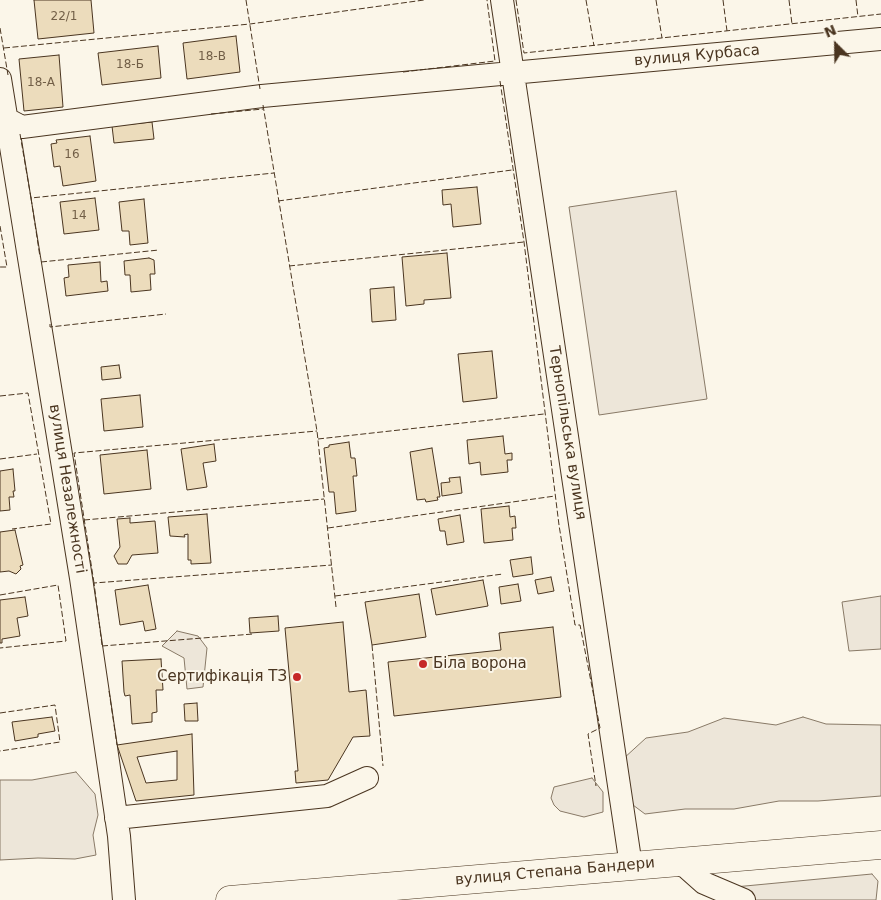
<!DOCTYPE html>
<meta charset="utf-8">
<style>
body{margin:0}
#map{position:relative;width:881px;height:900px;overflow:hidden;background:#fbf6e9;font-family:"DejaVu Sans",sans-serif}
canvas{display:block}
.north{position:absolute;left:811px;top:20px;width:50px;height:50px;-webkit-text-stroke:4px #fbf6e9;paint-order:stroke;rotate:337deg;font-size:14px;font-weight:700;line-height:20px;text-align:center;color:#4a3520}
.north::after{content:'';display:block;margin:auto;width:18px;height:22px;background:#4a3520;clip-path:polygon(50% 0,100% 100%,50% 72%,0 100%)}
</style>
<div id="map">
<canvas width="881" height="900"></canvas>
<div class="north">N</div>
</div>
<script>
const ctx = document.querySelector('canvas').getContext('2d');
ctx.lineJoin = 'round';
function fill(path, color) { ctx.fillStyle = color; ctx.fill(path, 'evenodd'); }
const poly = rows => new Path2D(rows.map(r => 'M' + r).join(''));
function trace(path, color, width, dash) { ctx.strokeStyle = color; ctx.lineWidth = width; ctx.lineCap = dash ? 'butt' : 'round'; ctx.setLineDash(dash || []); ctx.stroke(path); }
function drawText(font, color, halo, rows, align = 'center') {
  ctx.font = font + ' "DejaVu Sans",sans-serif'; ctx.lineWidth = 4; ctx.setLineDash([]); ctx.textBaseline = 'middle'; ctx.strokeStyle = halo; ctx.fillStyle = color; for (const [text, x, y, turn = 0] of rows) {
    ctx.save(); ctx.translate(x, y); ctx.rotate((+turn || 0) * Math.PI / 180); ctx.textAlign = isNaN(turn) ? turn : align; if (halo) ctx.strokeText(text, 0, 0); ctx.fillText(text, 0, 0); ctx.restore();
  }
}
const green = poly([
 [676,191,707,399,599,415,569,207,676,191],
 [881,596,881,649,849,651,842,602,881,596],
 [177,631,198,636,207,648,203,687,187,689,184,658,162,646,177,631],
 [803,717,826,724,881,725,881,796,818,801,779,801,734,809,685,809,645,814,633,805,623,759,646,738,688,732,724,718,776,725,803,717],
 [76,772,95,794,98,815,93,835,96,855,75,859,38,858,0,860,0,780,32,780,76,772],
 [592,778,603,792,603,812,584,817,560,811,554,805,551,798,554,787,592,778],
 [872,874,878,881,876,900,748,900,724,888,872,874]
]);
const building = poly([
 [34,0,91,0,94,33,38,39,34,0],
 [236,36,240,72,187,79,183,43,236,36],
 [158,46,161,78,102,85,98,53,158,46],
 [59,55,63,107,24,111,19,59,59,55],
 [152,122,154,139,114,143,112,126,152,122],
 [90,136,96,181,63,186,60,166,54,167,51,144,57,143,56,140,90,136],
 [477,187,481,224,453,227,451,204,443,205,442,190,477,187],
 [95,198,99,230,64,234,60,202,95,198],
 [144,199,148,243,130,245,129,231,122,231,119,202,144,199],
 [447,253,451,298,424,300,424,304,406,306,402,257,447,253],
 [149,258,154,260,155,274,150,274,151,290,131,292,130,275,125,275,124,261,149,258],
 [100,262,101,282,107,281,108,291,66,296,64,278,69,277,68,265,100,262],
 [394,287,396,320,372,322,370,289,394,287],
 [492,351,497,398,463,402,458,354,492,351],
 [119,365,121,378,102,380,101,367,119,365],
 [140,395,143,427,104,431,101,399,140,395],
 [503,436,505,454,512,453,512,460,507,460,508,472,481,475,480,462,469,464,467,440,503,436],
 [349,442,351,458,355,458,357,476,353,476,356,511,336,514,334,492,329,492,324,448,329,447,329,445,349,442],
 [214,444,216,461,203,463,207,487,187,490,181,449,214,444],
 [432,448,440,497,437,497,438,500,426,502,425,499,417,500,410,452,432,448],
 [147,450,151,489,104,494,100,455,147,450],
 [13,469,15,491,13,491,14,497,9,497,10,510,0,511,0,471,13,469],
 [460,477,462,493,442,496,441,483,450,482,449,478,460,477],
 [509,506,510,517,515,516,516,528,512,528,513,540,484,543,481,509,509,506],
 [207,514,211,563,191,564,191,560,188,560,188,534,184,535,185,537,170,536,168,517,207,514],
 [460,515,464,542,447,545,445,531,440,531,438,519,460,515],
 [130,518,130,523,155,521,158,553,132,555,127,564,118,564,114,556,120,547,117,519,130,518],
 [15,530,23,565,20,566,21,569,16,574,9,571,0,572,0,532,15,530],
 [531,557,533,574,513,577,510,560,531,557],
 [551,577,554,591,538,594,535,580,551,577],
 [483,580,488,606,436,615,431,589,483,580],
 [518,584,521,601,501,604,499,587,518,584],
 [148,585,156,629,145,631,143,621,120,625,115,590,148,585],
 [419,594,426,637,372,645,365,602,419,594],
 [25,597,28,616,17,618,20,636,2,639,2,643,0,643,0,600,25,597],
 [278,616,279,631,250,633,249,618,278,616],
 [343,622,349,692,366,690,370,736,353,737,328,780,296,783,295,771,298,771,285,628,343,622],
 [553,627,561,697,394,716,388,662,501,650,499,633,553,627],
 [161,659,163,690,156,690,157,712,152,713,152,722,132,724,130,695,125,696,124,692,122,661,161,659],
 [197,703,198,721,185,721,184,704,197,703],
 [52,717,55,731,38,734,38,737,15,741,12,722,52,717],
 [192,734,194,795,136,801,117,745,192,734],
 [177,751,177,780,146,783,137,757,177,751]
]);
const minor = poly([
 [502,0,631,866],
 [0,79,81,578,119,836,124,900],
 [0,119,5,118,22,127,262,96,881,39],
 [116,818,327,796,367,778],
 [674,862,686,867,704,883,744,900]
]);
const highway = poly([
 [230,900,881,845]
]);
const fence = poly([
 [246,0,260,89],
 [516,0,524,53,881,14],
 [586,0,594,46],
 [656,0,662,38],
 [723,0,727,31],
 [789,0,792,24],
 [856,0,858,17],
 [0,28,8,75],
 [4,48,250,24,424,0],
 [403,72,495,61,487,0],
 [500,81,524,242,559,525,575,625,580,625,600,728,588,734,596,786],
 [263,105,317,431,336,607],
 [211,114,263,109],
 [20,134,31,198,274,173],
 [31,198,40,257],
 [278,201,512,170],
 [0,226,7,267,0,267],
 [41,262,159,250],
 [289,266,524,242],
 [50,324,50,327,166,314],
 [0,396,28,393,51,524,12,529],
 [318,439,544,414],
 [0,459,37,454],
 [84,520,324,499],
 [328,528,555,496],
 [94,583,74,453,317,431],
 [0,595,58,585,66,641,0,648],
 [335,596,503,574],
 [102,645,94,583,332,565],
 [372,645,383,766],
 [102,646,253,634],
 [109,691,117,745],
 [0,713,55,705,60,742,0,751]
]);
const markers = [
 [423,664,5,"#c62828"],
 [297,677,5,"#c62828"]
];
const numberNames = [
 ["22/1",64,17],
 ["18-В",212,57],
 ["18-Б",130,65],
 ["18-А",41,83],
 ["16",72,155],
 ["14",79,216]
];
const streetNames = [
 ["вулиця Курбаса",697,56,-5],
 ["Тернопільська вулиця",567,433,81],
 ["вулиця Незалежності",67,489,81],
 ["вулиця Степана Бандери",555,872,-5]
];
const poiNames = [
 ["Біла ворона",433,664],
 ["Сертифікація ТЗ",287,677,"right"]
];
fill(green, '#ede6d9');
trace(green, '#887966', 1);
fill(building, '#ecdcbc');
trace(building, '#4a3520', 1);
trace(minor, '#4a3520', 24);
trace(highway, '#4a3520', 29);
trace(minor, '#fbf6e9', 22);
trace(highway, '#fbf6e9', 28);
trace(fence, '#4a3520', 1, [6, 2.5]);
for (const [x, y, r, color] of markers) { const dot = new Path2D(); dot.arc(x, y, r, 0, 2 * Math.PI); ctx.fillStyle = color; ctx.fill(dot); trace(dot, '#fbf6e9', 2); }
drawText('12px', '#725f47', null, numberNames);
drawText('15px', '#4a3520', '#fbf6e9', streetNames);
drawText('15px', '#4a3520', '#fbf6e9', poiNames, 'left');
</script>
